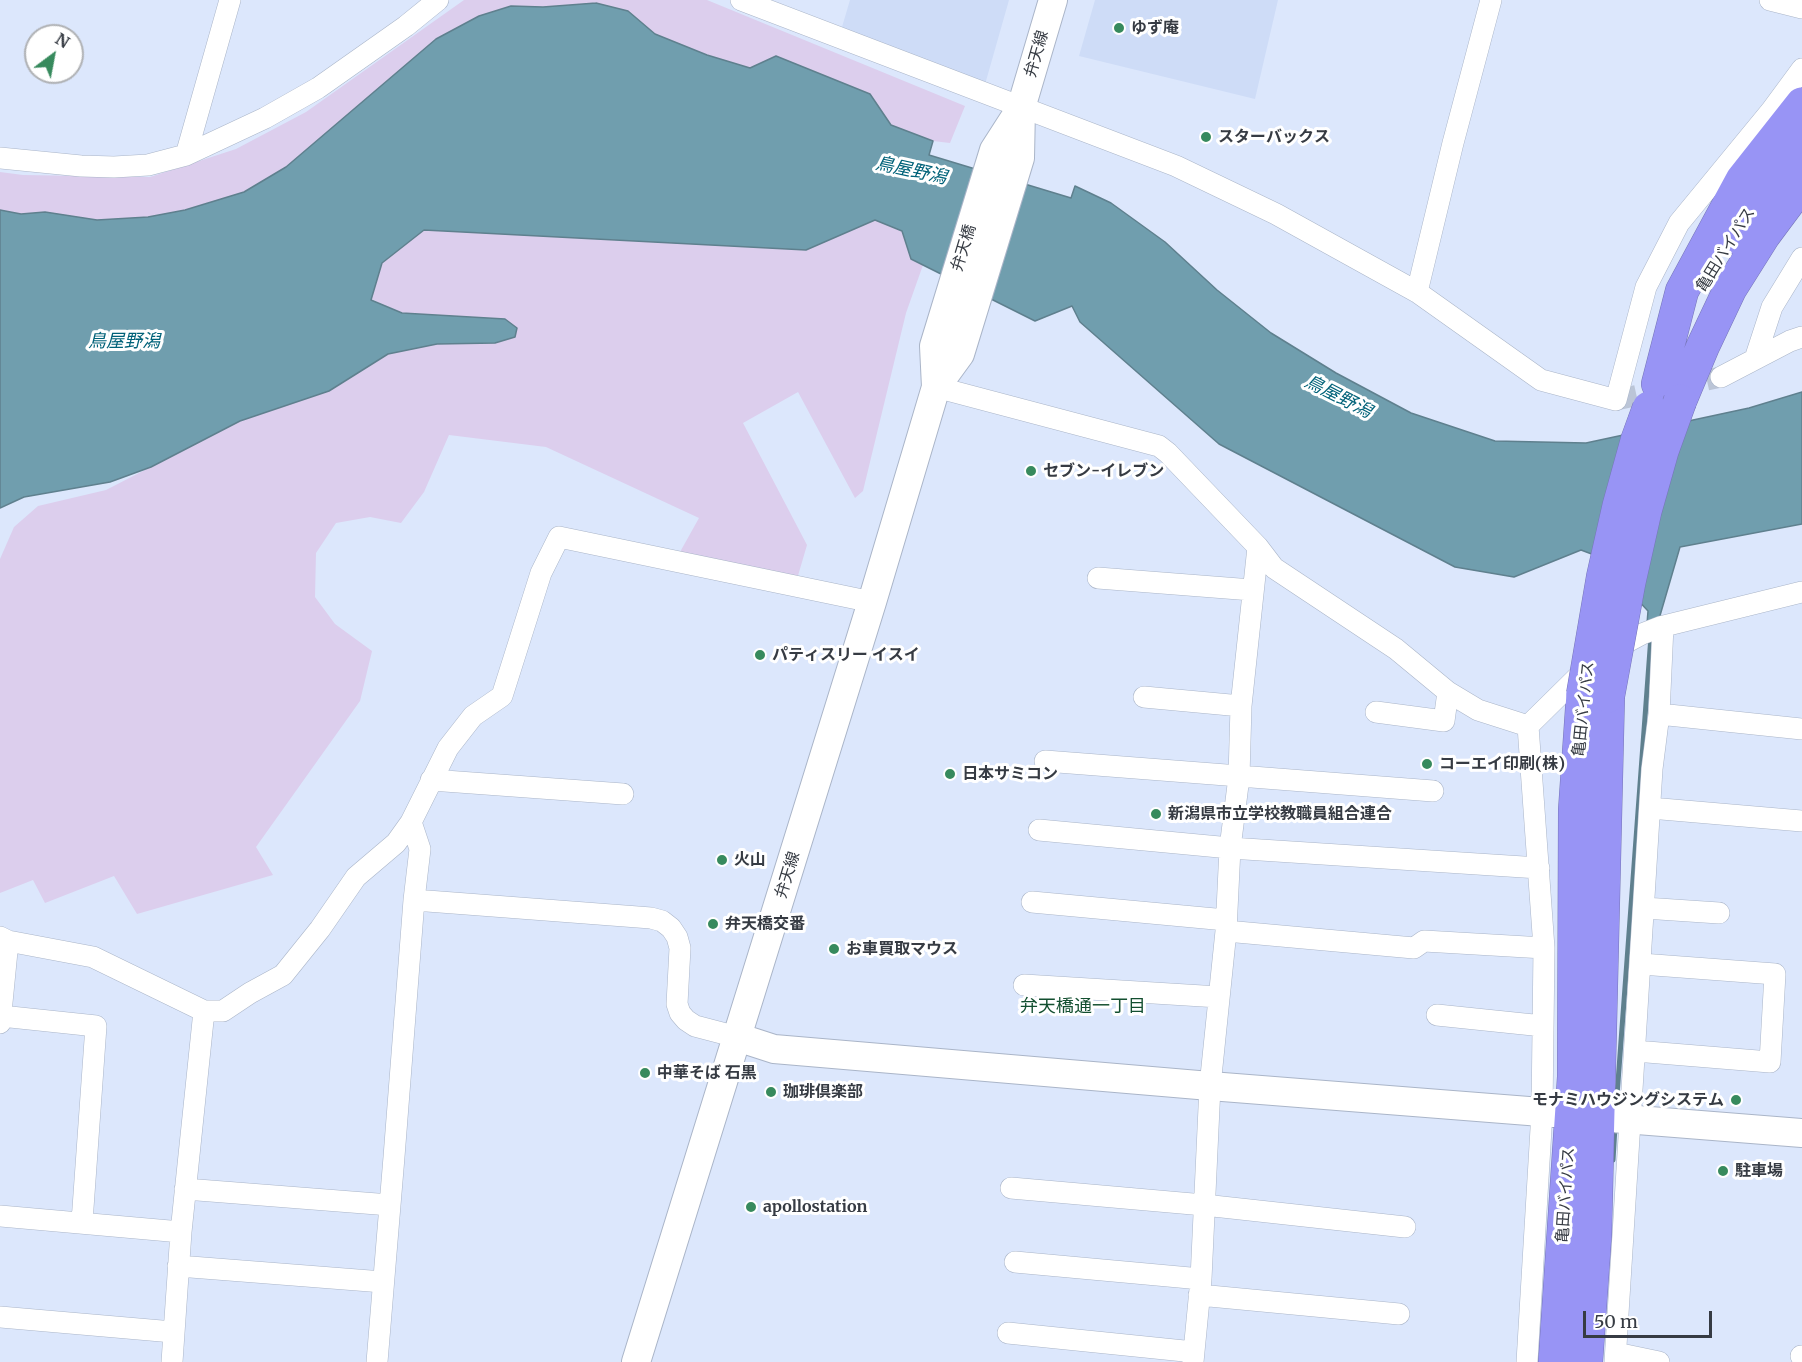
<!DOCTYPE html>
<meta charset="utf-8">
<style>
body{margin:0}
#map{position:relative;width:1802px;height:1362px;overflow:hidden;background:#dce7fc;font-family:Merriweather,serif}
canvas{display:block}
.north{position:absolute;left:24px;top:24px;width:60px;height:60px;box-sizing:border-box;background:#fff;border:2px solid #afb1b4;border-radius:50%;rotate:32deg;font-size:16px;font-weight:700;line-height:24px;text-align:center;color:#363b43}
.north::after{content:'';display:block;margin:auto;width:21px;height:27px;background:#378a5d;clip-path:polygon(50% 0,100% 100%,50% 72%,0 100%)}
.scale{position:absolute;left:1583px;top:1311px;width:129px;height:27px;box-sizing:border-box;border:3px solid #363b43;border-top:0;padding-left:8px;font-size:18px;line-height:21px;white-space:nowrap;color:#363b43;-webkit-text-stroke:4px #fff;paint-order:stroke}
</style>
<div id="map">
<canvas width="1802" height="1362"></canvas>
<div class="north">N</div>
<div class="scale">50 m</div>
</div>
<script>
const ctx = document.querySelector('canvas').getContext('2d');
ctx.lineJoin = 'round';
function fill(path, color) { ctx.fillStyle = color; ctx.fill(path, 'evenodd'); }
const poly = rows => new Path2D(rows.map(r => 'M' + r).join(''));
function trace(path, color, width, dash) { ctx.strokeStyle = color; ctx.lineWidth = width; ctx.lineCap = dash ? 'butt' : 'round'; ctx.setLineDash(dash || []); ctx.stroke(path); }
function drawText(font, color, halo, rows, align = 'center') {
  ctx.font = font + ' Merriweather,"Noto Sans JP",serif'; ctx.lineWidth = 6; ctx.setLineDash([]); ctx.textBaseline = 'middle'; ctx.strokeStyle = halo; ctx.fillStyle = color; for (const [text, x, y, turn = 0] of rows) {
    ctx.save(); ctx.translate(x, y); ctx.rotate((+turn || 0) * Math.PI / 180); ctx.textAlign = isNaN(turn) ? turn : align; if (halo) ctx.strokeText(text, 0, 0); ctx.fillText(text, 0, 0); ctx.restore();
  }
}
const built = poly([
 [850,0,1009,0,984,88,842,27],
 [1095,0,1278,0,1255,99,1079,56]
]);
const green = poly([
 [464,0,707,0,965,106,950,143,933,141,891,125,869,94,776,56,750,68,706,55,655,34,628,11,511,6,286,167,244,192,185,210,148,217,97,220,45,212,21,214,0,210,0,172,23,175,150,177,236,149,306,112],
 [875,220,902,230,911,259,923,265,906,313,863,491,855,498,798,392,743,423,807,545,797,579,680,552,699,518,546,447,449,435,424,492,401,523,370,517,336,523,316,553,315,597,335,624,372,651,360,701,256,847,273,875,137,914,114,876,45,903,33,880,0,893,0,559,14,527,38,506,106,490,240,421,329,391,388,354,437,344,495,343,505,319,402,313,371,299,382,263,424,230,806,250]
]);
const water = poly([
 [596,3,628,11,655,34,707,55,750,68,776,56,870,94,891,125,933,141,929,155,1071,198,1075,186,1111,203,1165,242,1217,290,1271,333,1336,373,1411,413,1495,441,1586,443,1749,408,1802,392,1802,524,1680,547,1659,619,1647,624,1648,611,1597,556,1581,550,1514,577,1455,567,1219,444,1080,322,1072,306,1035,321,911,259,902,231,875,220,806,250,424,230,382,263,371,300,402,313,505,319,517,328,515,337,495,343,437,344,388,354,329,391,240,421,151,467,110,482,24,497,0,508,0,210,21,214,45,212,97,220,148,217,185,210,244,192,286,167,436,39,479,16,511,6,543,7,596,3]
]);
const stream = poly([
 [1616,1109,1651,636],
 [1613,1160,1615,1127]
]);
const streetTunnel = poly([
 [1616,400,1721,377]
]);
const street = poly([
 [741,0,1176,166,1276,214,1417,292,1541,380,1616,400,1646,287,1679,223,1771,111,1802,69],
 [1770,0,1802,8],
 [186,155,230,0],
 [0,158,81,166,114,167,148,165,186,155,265,118,318,88,406,26,438,0],
 [1417,292,1453,143,1491,0],
 [1755,359,1772,307,1802,258],
 [1721,377,1790,341,1802,337],
 [936,387,1159,446,1168,453,1258,547,1274,568,1396,649,1448,692,1478,710,1528,726],
 [1098,578,1252,590],
 [1144,697,1241,706],
 [1376,712,1444,721,1448,692],
 [1659,714,1802,729],
 [1528,726,1597,658,1642,634,1660,627,1802,592],
 [1045,761,1433,791],
 [431,780,623,794],
 [1650,808,1802,821],
 [1039,830,1230,848,1539,868],
 [414,900,651,918,662,921,671,928,677,937,680,948,677,1004,680,1013,686,1020,695,1026,737,1037],
 [1032,902,1226,920],
 [1644,908,1719,913],
 [1226,931,1414,948,1424,941,1544,948],
 [0,937,8,941,93,957,204,1011,223,1011,250,993,283,975,320,929,356,877,396,843,411,822,448,748,473,716,502,696,541,573,559,537,872,602],
 [1024,985,1219,997],
 [1437,1015,1543,1026],
 [1,1016,96,1026,82,1222],
 [0,1023,8,941],
 [1635,1051,1770,1062,1775,974,1641,964],
 [1011,1188,1204,1205,1405,1227],
 [185,1189,390,1205],
 [0,1216,181,1232],
 [1015,1262,1201,1279],
 [178,1266,383,1282],
 [1199,1295,1399,1314],
 [0,1317,173,1332],
 [1008,1333,1194,1352],
 [1616,1353,1659,1362],
 [1801,1356,1802,1356],
 [172,1362,181,1232,204,1011],
 [377,1362,394,1157,414,900,420,849,411,822],
 [1193,1362,1201,1279,1210,1086,1226,931,1230,848,1239,777,1241,706,1258,547],
 [1527,1362,1542,1112,1544,948,1528,726],
 [1615,1362,1652,769,1659,714,1663,626]
]);
const secondary = poly([
 [936,387,960,354,1020,158,1021,108,1053,0],
 [737,1037,774,1049,1210,1086,1554,1113],
 [1612,1118,1802,1133],
 [636,1362,872,602,936,387,934,346,994,150,1021,108]
]);
const highway = poly([
 [1732,237,1774,177,1802,143],
 [1658,384,1682,291,1742,180,1802,104],
 [1680,401,1703,346,1730,289,1764,235,1802,184],
 [1555,1362,1574,1077,1575,810,1583,694],
 [1586,1362,1595,1234,1608,696]
]);
const highwayBridge = poly([
 [1583,694,1603,577,1619,506,1637,441,1649,408],
 [1608,696,1629,582,1645,511,1662,451,1680,401]
]);
const markers = [
 [1119,28,6,"#378a5d"],
 [1206,137,6,"#378a5d"],
 [1031,471,6,"#378a5d"],
 [760,655,6,"#378a5d"],
 [1427,764,6,"#378a5d"],
 [950,774,6,"#378a5d"],
 [1156,814,6,"#378a5d"],
 [722,860,6,"#378a5d"],
 [713,924,6,"#378a5d"],
 [834,949,6,"#378a5d"],
 [645,1073,6,"#378a5d"],
 [771,1092,6,"#378a5d"],
 [1736,1100,6,"#378a5d"],
 [1723,1171,6,"#378a5d"],
 [751,1207,6,"#378a5d"]
];
const poiNames = [
 ["ゆず庵",1131,28],
 ["スターバックス",1218,137],
 ["セブン-イレブン",1043,471],
 ["パティスリー イスイ",772,655],
 ["コーエイ印刷(株)",1439,764],
 ["日本サミコン",962,774],
 ["新潟県市立学校教職員組合連合",1168,814],
 ["火山",734,860],
 ["弁天橋交番",725,924],
 ["お車買取マウス",846,949],
 ["中華そば 石黒",657,1073],
 ["珈琲倶楽部",783,1092],
 ["モナミハウジングシステム",1724,1100,"right"],
 ["駐車場",1735,1171],
 ["apollostation",763,1207]
];
const streetNames = [
 ["弁天線",1037,54,-74],
 ["弁天橋",964,248,-73],
 ["亀田バイパス",1726,250,-58],
 ["亀田バイパス",1584,709,-84],
 ["弁天線",788,875,-73],
 ["亀田バイパス",1566,1195,-86]
];
const waterNames = [
 ["鳥屋野潟",911,171,12],
 ["鳥屋野潟",124,342],
 ["鳥屋野潟",1338,397,27]
];
const neighbourhoodNames = [
 ["弁天橋通一丁目",1083,1007]
];
fill(built, '#cedcf7');
fill(green, '#dcceed');
fill(water, '#709eae');
trace(water, '#5f808e', 1.5);
trace(stream, '#5f808e', 5);
trace(streetTunnel, '#bbc5d7', 21, [21, 10]);
trace(street, '#aab5c8', 22);
trace(secondary, '#aab5c8', 30);
trace(highway, '#7675b7', 34);
trace(street, '#fff', 21);
trace(secondary, '#fff', 28);
trace(highway, '#9894f5', 33);
trace(highwayBridge, '#7675b7', 34, []);
trace(highwayBridge, '#9894f5', 33);
for (const [x, y, r, color] of markers) { const dot = new Path2D(); dot.arc(x, y, r, 0, 2 * Math.PI); ctx.fillStyle = color; ctx.fill(dot); trace(dot, '#fff', 2); }
drawText('bold 16px', '#363b43', '#fff', poiNames, 'left');
drawText('16px', '#363b43', '#fff', streetNames);
drawText('italic 18px', '#006279', '#fff', waterNames);
drawText('18px', '#134f30', '#fff', neighbourhoodNames);
</script>
